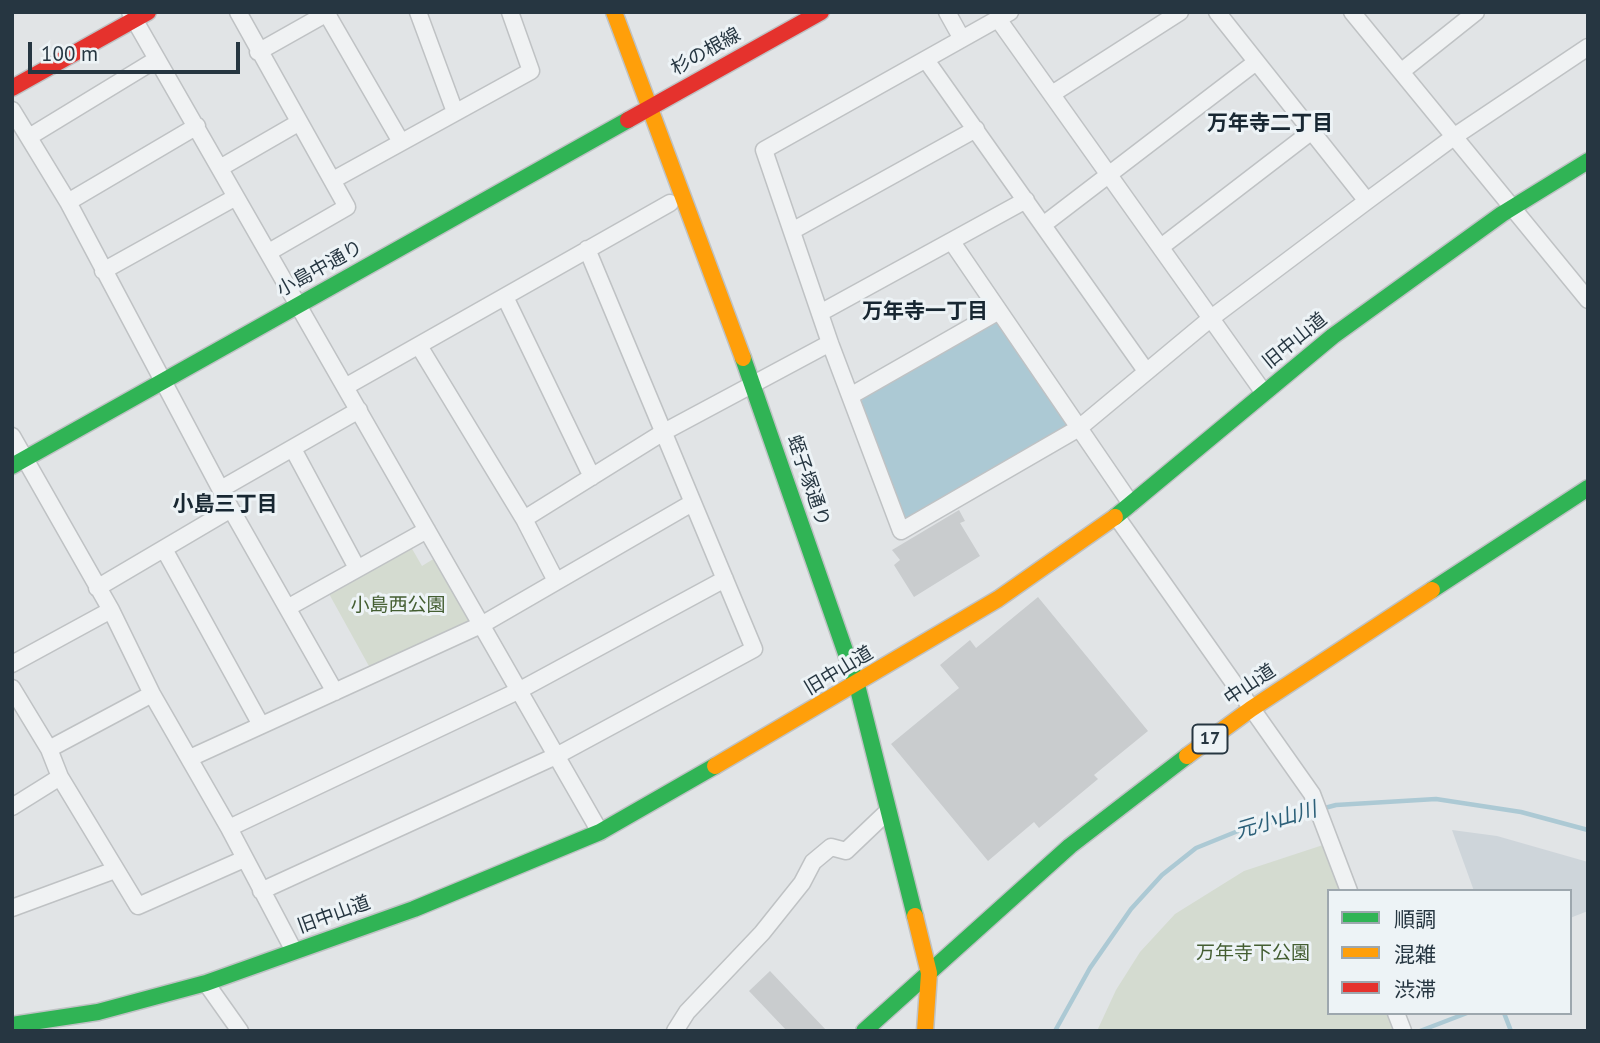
<!DOCTYPE html>
<meta charset="utf-8">
<style>
body{margin:0}
#map{position:relative;width:1600px;height:1043px;overflow:hidden;background:#e1e4e6;font-family:"PT Sans","Noto Sans JP",sans-serif}
canvas{display:block}
.frame{position:absolute;inset:0;border:14px solid #263641;pointer-events:none}
.legend{position:absolute;left:1327px;top:889px;width:245px;height:126px;box-sizing:border-box;background:#edf3f6;border:2px solid #9da7ae;margin:0;padding:9px 12px;list-style:none;font-size:21px;color:#263641}
.legend li{display:flex;align-items:center;gap:14px;height:35px}
.legend b{width:35px;border:2px solid #9da7ae}
.scale{position:absolute;left:28px;top:42px;width:212px;height:32px;box-sizing:border-box;border:4px solid #263641;border-top:0;padding-left:9px;font-size:21px;line-height:24px;white-space:nowrap;color:#263641;-webkit-text-stroke:5px #edf3f6;paint-order:stroke}
</style>
<div id="map">
<canvas width="1600" height="1043"></canvas>
<div class="frame"></div>
<ul class="legend">
<li><b style="height:9px;background:#30b455"></b>順調</li>
<li><b style="height:9px;background:#ff9f0a"></b>混雑</li>
<li><b style="height:9px;background:#e5322d"></b>渋滞</li>
</ul>
<div class="scale">100 m</div>
</div>
<script>
const ctx = document.querySelector('canvas').getContext('2d');
ctx.lineJoin = 'round';
function fill(path, color) { ctx.fillStyle = color; ctx.fill(path, 'evenodd'); }
const poly = rows => new Path2D(rows.map(r => 'M' + r).join(''));
function trace(path, color, width, dash) { ctx.strokeStyle = color; ctx.lineWidth = width; ctx.lineCap = dash ? 'butt' : 'round'; ctx.setLineDash(dash || []); ctx.stroke(path); }
function drawText(font, color, halo, rows, align = 'center') {
  ctx.font = font + ' "PT Sans","Noto Sans JP",sans-serif'; ctx.lineWidth = 6; ctx.setLineDash([]); ctx.textBaseline = 'middle'; ctx.strokeStyle = halo; ctx.fillStyle = color; for (const [text, x, y, turn = 0] of rows) {
    ctx.save(); ctx.translate(x, y); ctx.rotate((+turn || 0) * Math.PI / 180); ctx.textAlign = isNaN(turn) ? turn : align; if (halo) ctx.strokeText(text, 0, 0); ctx.fillText(text, 0, 0); ctx.restore();
  }
}
const built = poly([
 [1452,830,1497,836,1588,862,1588,911,1570,918,1570,891,1474,891]
]);
const green = poly([
 [411,547,422,566,435,558,471,617,467,626,370,668,328,592],
 [1323,845,1341,891,1329,891,1329,1013,1388,1013,1395,1031,1097,1031,1116,990,1140,952,1175,914,1244,871]
]);
const water = poly([
 [994,320,1001,324,1068,421,1066,427,910,520,902,518,861,403,866,391]
]);
const stream = poly([
 [1504,1013,1511,1031],
 [1055,1031,1090,968,1131,909,1162,875,1196,848,1238,831,1336,805,1436,799,1521,812,1588,830],
 [1420,1031,1467,1013]
]);
const building = poly([
 [959,510,965,521,960,523,980,556,914,597,894,565,900,560,892,550],
 [1038,597,1148,731,1094,775,1098,779,1039,828,1034,822,988,861,891,744,959,688,940,665,970,640,976,648],
 [770,971,827,1031,787,1031,749,991]
]);
const street = poly([
 [130,12,600,832],
 [238,12,347,207,269,252],
 [418,12,455,112],
 [947,12,962,39],
 [1010,12,764,150,830,343,901,531,1079,428,1210,319,1367,201,1455,136,1588,47],
 [1217,12,1367,201],
 [1352,12,1588,300],
 [327,14,401,142],
 [998,19,1264,393],
 [258,52,329,12],
 [926,60,1146,371],
 [1402,71,1476,12],
 [1052,94,1180,12],
 [12,110,68,202,231,509,335,692],
 [29,137,157,59],
 [220,168,298,123],
 [333,180,531,71,510,12],
 [68,202,197,126],
 [1043,225,1256,62],
 [792,231,976,129],
 [952,242,1131,504],
 [1161,247,1312,131],
 [103,271,236,197],
 [505,297,592,477],
 [820,313,1026,200],
 [419,346,524,519,556,581],
 [345,387,670,203],
 [852,395,999,311],
 [12,436,111,610,152,694,229,828,294,951],
 [293,449,357,568],
 [221,489,359,410],
 [1116,516,1312,794,1349,891],
 [524,519,662,433,830,343],
 [164,549,261,725],
 [97,588,231,509],
 [289,607,427,530],
 [12,664,111,610],
 [12,688,49,749,60,777,138,906,244,859],
 [49,749,152,694],
 [190,758,483,624,692,503],
 [12,807,60,777],
 [229,828,520,690,725,579],
 [261,891,558,755,754,649,587,249],
 [12,908,115,870],
 [206,983,240,1031],
 [1396,1013,1403,1031],
 [675,1031,687,1012,762,933,802,883,813,862,831,847,846,851,888,811]
]);
const fast = poly([
 [743,358,857,685,915,916],
 [12,466,628,120],
 [1115,517,1333,336,1502,214,1588,161],
 [1432,590,1588,488],
 [12,1025,98,1012,206,983,414,909,600,832,715,766],
 [864,1031,1070,846,1187,756]
]);
const slow = poly([
 [614,12,743,358],
 [1187,756,1251,709,1432,590],
 [715,766,998,599,1115,517],
 [915,916,929,973,925,1031]
]);
const jam = poly([
 [12,88,148,12],
 [628,120,821,12]
]);
const shields = [
 [1210,739,35]
];
const shieldNames = [
 ["17",1210,739]
];
const streetNames = [
 ["杉の根線",706,52,-29],
 ["小島中通り",320,269,-29],
 ["旧中山道",1295,341,-39],
 ["蛭子塚通り",808,481,71],
 ["旧中山道",839,671,-31],
 ["中山道",1250,685,-34],
 ["旧中山道",334,915,-20]
];
const parkNames = [
 ["小島西公園",398,606],
 ["万年寺下公園",1253,954]
];
const neighbourhoodNames = [
 ["万年寺二丁目",1270,124],
 ["万年寺一丁目",925,312],
 ["小島三丁目",225,505]
];
const waterNames = [
 ["元小山川",1276,821,-16]
];
fill(built, '#ced5da');
fill(green, '#d4dbd0');
fill(water, '#acc9d4');
trace(stream, '#acc9d4', 4.5);
fill(building, '#c9ccce');
trace(street, '#bfc2c4', 19);
trace(fast, '#bfc2c4', 19);
trace(slow, '#bfc2c4', 19);
trace(jam, '#bfc2c4', 19);
trace(street, '#f0f2f3', 16);
trace(fast, '#30b455', 16);
trace(slow, '#ff9f0a', 16);
trace(jam, '#e5322d', 16);
for (const [x, y, w] of shields) { const box = new Path2D(); box.roundRect(x - w / 2, y - 14.5, w, 29, 5); ctx.fillStyle = '#edf3f6'; ctx.fill(box); trace(box, '#263641', 2); }
drawText('bold 18px', '#263641', null, shieldNames);
drawText('19px', '#263641', '#edf3f6', streetNames);
drawText('19px', '#445e32', '#edf3f6', parkNames);
drawText('bold 21px', '#182732', '#edf3f6', neighbourhoodNames);
drawText('italic 21px', '#2c6079', '#edf3f6', waterNames);
</script>
